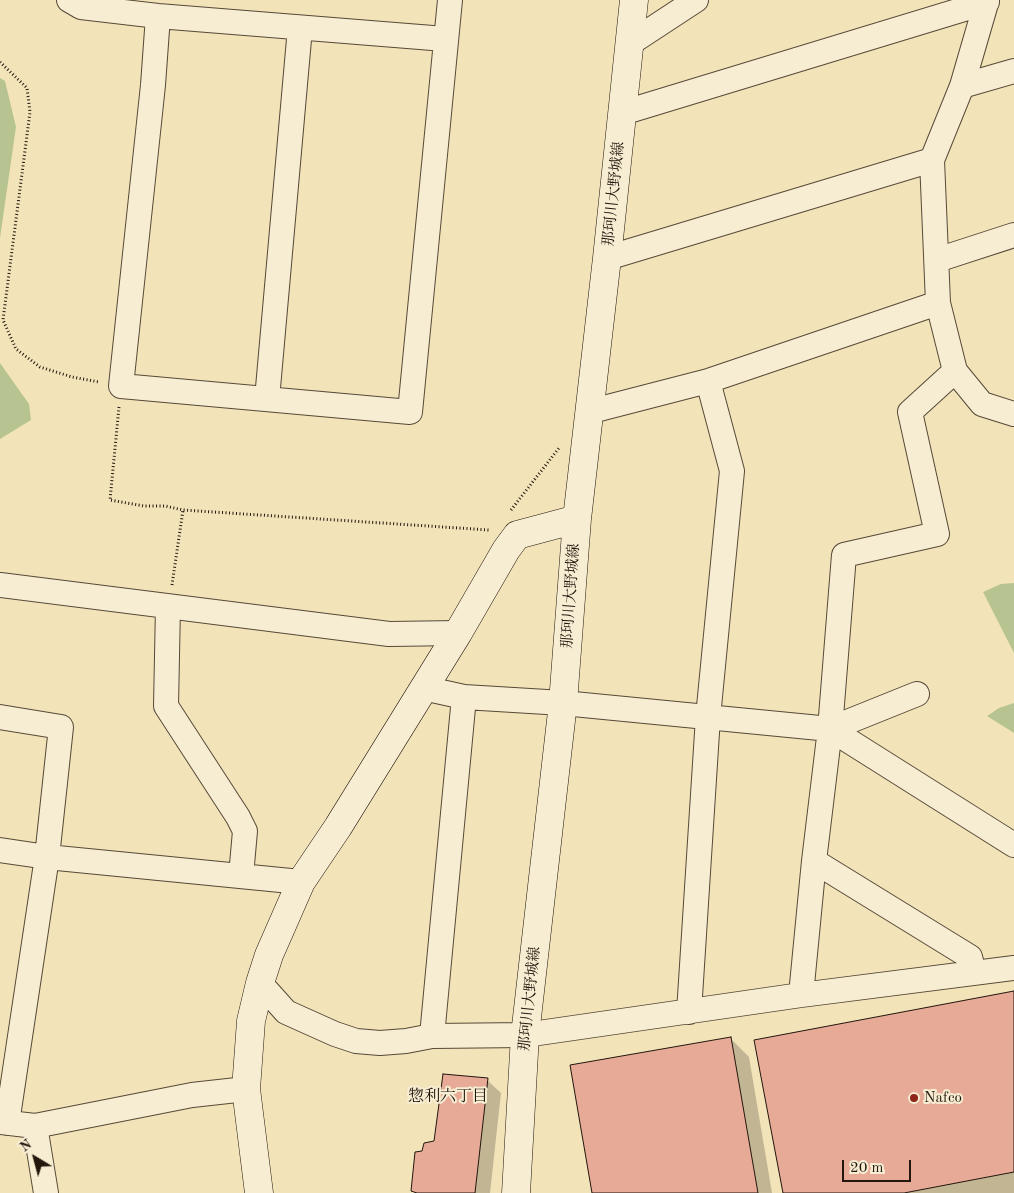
<!DOCTYPE html>
<meta charset="utf-8">
<style>
body{margin:0}
#map{position:relative;width:1014px;height:1193px;overflow:hidden;background:#f3e3b9;font-family:"Old Standard TT",serif}
canvas{display:block}
.north{position:absolute;left:10px;top:1133px;width:50px;height:50px;-webkit-text-stroke:4px #f7edd2;paint-order:stroke;rotate:323deg;font-size:14px;font-weight:700;line-height:20px;text-align:center;color:#22160d}
.north::after{content:'';display:block;margin:auto;width:18px;height:22px;background:#22160d;clip-path:polygon(50% 0,100% 100%,50% 72%,0 100%)}
.scale{position:absolute;left:842px;top:1160px;width:69px;height:22px;box-sizing:border-box;border:2px solid #22160d;border-top:0;padding-left:6px;font-size:15px;line-height:18px;white-space:nowrap;color:#22160d;-webkit-text-stroke:4px #f7edd2;paint-order:stroke}
</style>
<div id="map">
<canvas width="1014" height="1193"></canvas>
<div class="north">N</div>
<div class="scale">20 m</div>
</div>
<script>
const ctx = document.querySelector('canvas').getContext('2d');
ctx.lineJoin = 'round';
function fill(path, color) { ctx.fillStyle = color; ctx.fill(path, 'evenodd'); }
const poly = rows => new Path2D(rows.map(r => 'M' + r).join(''));
function trace(path, color, width, dash) { ctx.strokeStyle = color; ctx.lineWidth = width; ctx.lineCap = dash ? 'butt' : 'round'; ctx.setLineDash(dash || []); ctx.stroke(path); }
function drawText(font, color, halo, rows, align = 'center') {
  ctx.font = font + ' "Old Standard TT","Noto Serif JP",serif'; ctx.lineWidth = 4; ctx.setLineDash([]); ctx.textBaseline = 'middle'; ctx.strokeStyle = halo; ctx.fillStyle = color; for (const [text, x, y, turn = 0] of rows) {
    ctx.save(); ctx.translate(x, y); ctx.rotate((+turn || 0) * Math.PI / 180); ctx.textAlign = isNaN(turn) ? turn : align; if (halo) ctx.strokeText(text, 0, 0); ctx.fillText(text, 0, 0); ctx.restore();
  }
}
const green = poly([
 [0,78,5,81,16,127,0,238],
 [0,363,29,404,31,420,0,439],
 [1014,583,1014,653,983,592,1001,584],
 [1014,703,1014,733,987,716,999,708]
]);
const shadow = poly([
 [1014,992,1014,1193,784,1193],
 [731,1039,749,1057,772,1193,593,1193],
 [487,1080,501,1093,490,1193,415,1193,413,1191,423,1152,436,1143]
]);
const building = poly([
 [1014,991,1014,1172,904,1193,783,1193,754,1040,1014,991],
 [731,1037,758,1193,592,1193,570,1065,731,1037],
 [443,1074,488,1078,475,1193,417,1193,411,1191,415,1152,422,1151,424,1143,434,1141,443,1074]
]);
const path = poly([
 [0,62,27,88,30,112,3,320,16,349,40,367,72,377,99,382],
 [119,407,110,500,144,506,165,506,183,510,489,530],
 [511,510,559,448],
 [172,585,183,510]
]);
const street = poly([
 [69,0,81,7,158,16,445,39],
 [987,0,962,86,932,160,938,303,955,371,982,404,1014,414],
 [158,16,153,85,121,386,410,412,450,0],
 [629,44,696,0],
 [962,86,1014,71],
 [622,113,987,2],
 [607,258,932,160],
 [937,260,1014,235],
 [267,399,300,28],
 [588,412,708,381,938,303],
 [0,585,389,634,458,633],
 [168,606,166,706,238,817,245,831,241,876],
 [423,688,464,697,563,703,830,729,1014,845],
 [0,717,61,727,47,857,7,1123],
 [830,729,917,694],
 [0,850,47,857,301,882],
 [814,861,970,957,974,972],
 [260,983,286,1012,335,1034,356,1041,380,1043,406,1041,432,1036,525,1035,801,995,1014,968],
 [801,995,814,861,830,729,844,555,937,534,910,412,955,371],
 [689,1012,708,717,732,471,708,381],
 [432,1036,464,697],
 [0,1122,35,1126,192,1095,246,1089],
 [35,1126,46,1193]
]);
const secondary = poly([
 [259,1193,246,1089,251,1021,260,983,269,955,301,882,338,827,458,633,506,550,517,535,577,519],
 [516,1193,525,1035,563,703,577,519,607,258,634,0]
]);
const markers = [
 [914,1098,5,"#8f2418"]
];
const streetNames = [
 ["那珂川大野城線",614,194,-84],
 ["那珂川大野城線",571,596,-86],
 ["那珂川大野城線",530,999,-84]
];
const poiNames = [
 ["Nafco",924,1098]
];
const neighbourhoodNames = [
 ["惣利六丁目",448,1097]
];
fill(green, '#b7c492');
fill(shadow, '#0003');
fill(building, '#e7aa97');
trace(building, '#22160d', 1);
trace(street, '#564938', 26);
trace(secondary, '#22160d', 29);
trace(path, '#22160d', 3, [1, 2.5]);
trace(street, '#f7edd2', 24);
trace(secondary, '#f7edd2', 28);
for (const [x, y, r, color] of markers) { const dot = new Path2D(); dot.arc(x, y, r, 0, 2 * Math.PI); ctx.fillStyle = color; ctx.fill(dot); trace(dot, '#f7edd2', 2); }
drawText('15px', '#22160d', '#f7edd2', streetNames);
drawText('15px', '#22160d', '#f7edd2', poiNames, 'left');
drawText('16px', '#22160d', '#f7edd2', neighbourhoodNames);
</script>
